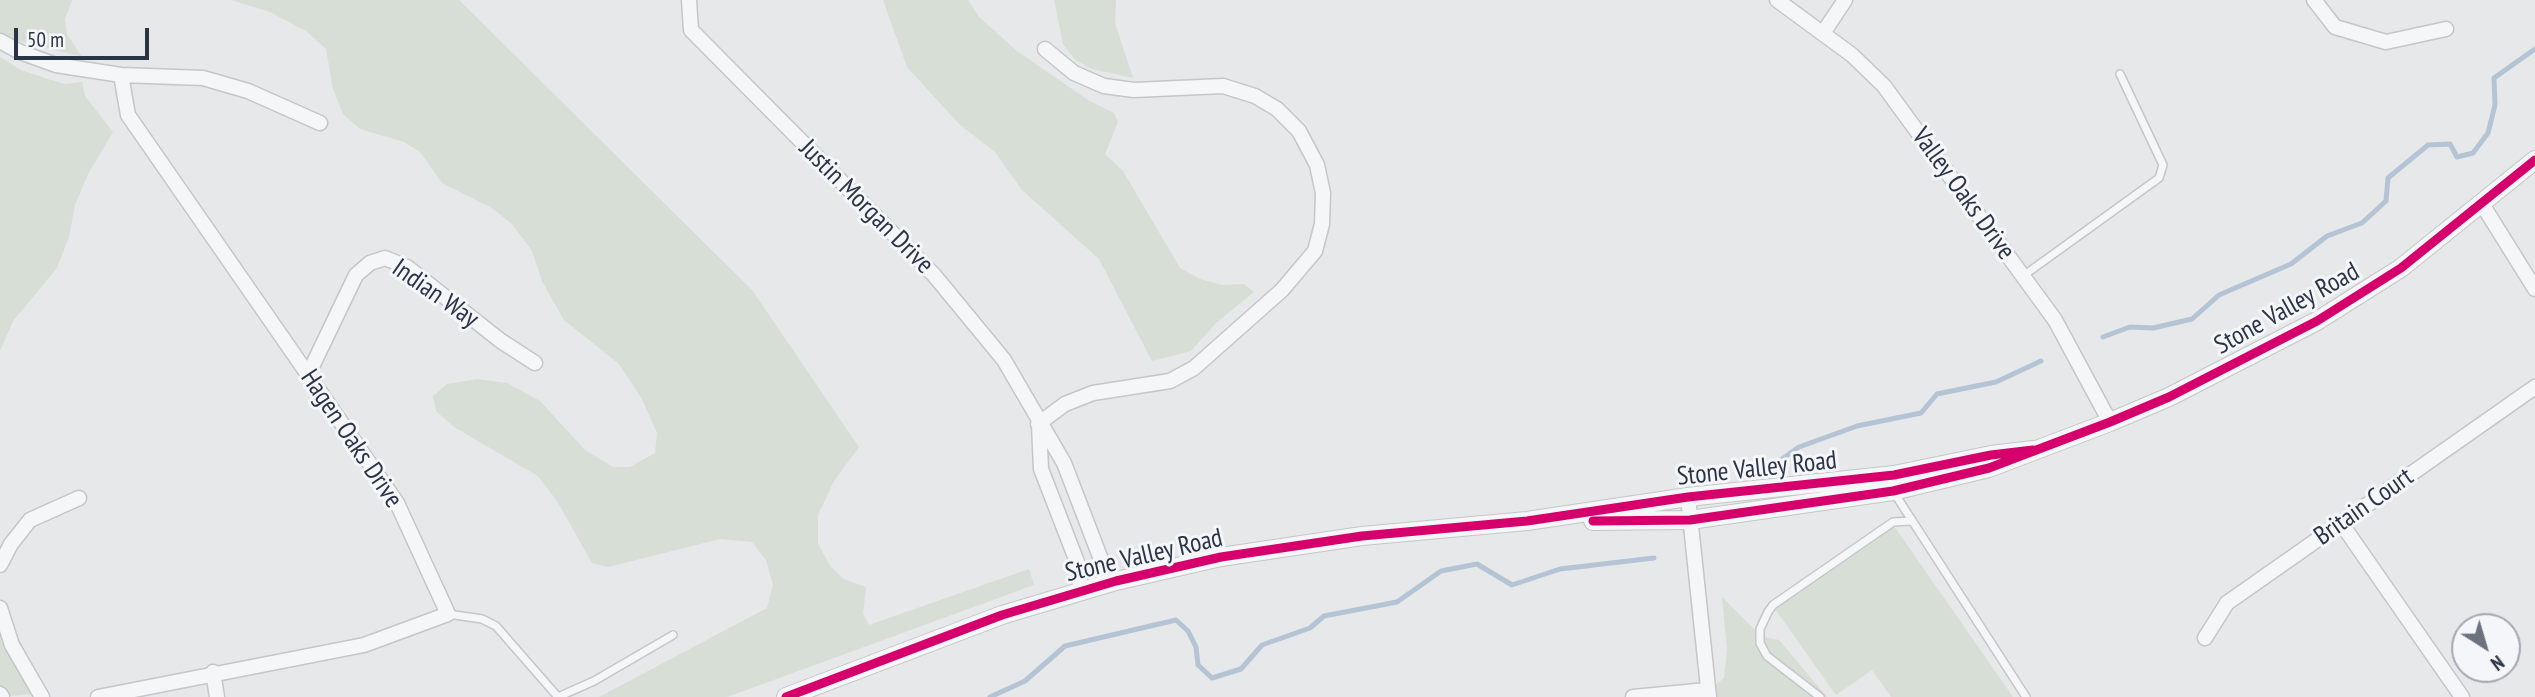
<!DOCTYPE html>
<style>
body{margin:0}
#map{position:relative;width:2535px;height:697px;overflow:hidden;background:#e6e8ea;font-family:"PT Sans Narrow",sans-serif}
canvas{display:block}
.north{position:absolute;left:2451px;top:613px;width:70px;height:70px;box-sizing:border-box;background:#f4f6f9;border:2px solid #a4a8b1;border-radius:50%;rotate:143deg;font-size:19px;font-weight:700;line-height:28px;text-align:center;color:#2b3445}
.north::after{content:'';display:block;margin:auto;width:24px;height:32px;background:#6c737f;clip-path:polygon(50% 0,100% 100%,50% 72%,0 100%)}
.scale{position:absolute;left:14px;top:28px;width:135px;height:32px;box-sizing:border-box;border:4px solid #2b3445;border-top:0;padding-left:9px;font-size:21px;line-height:24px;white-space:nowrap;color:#2b3445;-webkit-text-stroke:5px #f4f6f9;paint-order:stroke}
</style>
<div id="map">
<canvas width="2535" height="697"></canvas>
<div class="north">N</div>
<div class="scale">50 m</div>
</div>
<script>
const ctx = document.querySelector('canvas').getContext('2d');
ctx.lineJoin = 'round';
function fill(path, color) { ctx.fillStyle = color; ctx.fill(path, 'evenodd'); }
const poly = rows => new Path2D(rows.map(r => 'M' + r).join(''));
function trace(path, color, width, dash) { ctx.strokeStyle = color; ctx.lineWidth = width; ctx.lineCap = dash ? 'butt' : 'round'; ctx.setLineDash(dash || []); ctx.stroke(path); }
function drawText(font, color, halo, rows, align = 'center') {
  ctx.font = font + ' "PT Sans Narrow",sans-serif'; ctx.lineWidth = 6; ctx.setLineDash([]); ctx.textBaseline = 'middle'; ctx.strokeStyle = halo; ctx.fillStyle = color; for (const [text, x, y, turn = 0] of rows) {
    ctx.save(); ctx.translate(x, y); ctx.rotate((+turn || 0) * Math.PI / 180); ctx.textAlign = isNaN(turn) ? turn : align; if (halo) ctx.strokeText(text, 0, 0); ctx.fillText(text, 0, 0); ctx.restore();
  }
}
const green = poly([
 [0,0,72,0,65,19,67,34,82,57,8,38,0,33],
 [231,0,459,0,752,290,859,447,834,481,818,515,818,544,831,567,844,579,866,587,863,614,869,625,1029,569,1034,585,727,697,599,697,767,608,773,585,766,560,752,542,720,539,608,567,592,563,557,501,538,476,454,427,436,411,433,396,447,384,477,379,507,383,540,401,585,450,613,467,630,467,655,453,657,433,642,399,619,364,564,320,542,281,532,251,512,224,492,208,442,183,420,152,404,142,360,129,343,114,333,89,326,49,306,31,270,12],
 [883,0,968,0,979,17,1017,51,1088,100,1114,113,1118,122,1105,154,1123,171,1180,268,1200,279,1222,285,1244,284,1254,292,1216,323,1191,351,1152,361,1099,259,1022,190,995,152,959,124,907,67],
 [1054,0,1116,0,1115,23,1133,78,1092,69,1075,60,1063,44],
 [0,57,21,70,48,79,65,84,82,82,85,96,113,132,89,172,75,205,69,237,57,268,13,321,0,351],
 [1894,526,2013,697,1891,697,1872,670,1836,695,1775,609],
 [1722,597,1753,628,1765,637,1779,640,1827,697,1702,697,1724,678,1727,650],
 [0,630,32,694,0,697]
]);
const stream = poly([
 [2103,337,2130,327,2153,328,2192,319,2219,295,2291,264,2327,236,2362,223,2386,201,2388,178,2428,145,2450,144,2457,157,2473,153,2488,133,2495,105,2494,78,2535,49],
 [1767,470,1799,447,1857,426,1921,413,1937,394,1996,382,2041,361],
 [990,697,1025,681,1065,646,1176,620,1188,631,1196,647,1198,665,1212,678,1241,669,1262,645,1310,628,1324,616,1397,602,1441,571,1477,564,1512,585,1560,569,1654,558]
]);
const service = poly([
 [2023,276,2159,178,2163,165,2120,74],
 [1893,491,2026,697],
 [448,614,482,619,496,626,558,697],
 [558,697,594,681,673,635],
 [1820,697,1767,656,1760,643,1760,629,1768,612,1773,605,1893,522,1911,521]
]);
const minor = poly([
 [689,0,691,30,934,275,1004,360,1064,463,1102,562,1116,581],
 [1777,0,1852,55,1884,86,2055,320,2110,422],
 [2314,0,2335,27,2386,42,2446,29],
 [1823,33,1845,0],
 [0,41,20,52,56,65,121,75,203,78,248,91,320,123],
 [2482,204,2535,289],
 [308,375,356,275,370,263,385,258,407,267,501,341,535,363],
 [1038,424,1065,404,1093,393,1170,381,1194,368,1282,290,1315,251,1322,224,1323,193,1317,165,1299,131,1277,109,1255,96,1223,86,1134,90,1104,86,1074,73,1045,49],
 [1039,425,1041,469,1079,567,1080,591],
 [1688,497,1709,697],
 [2341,523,2462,697],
 [0,565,11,544,30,520,79,498],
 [0,608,12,645,42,697],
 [2205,638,2227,603,2535,387],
 [213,672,217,697],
 [0,694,2,697],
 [98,697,364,645,448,614,397,503,128,115,121,75],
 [1633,697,1707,690]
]);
const tertiary = poly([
 [1593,521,1690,520,1893,491,1989,468,2110,422,2169,397,2317,321,2401,268,2535,160],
 [786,697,1002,615,1116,581,1221,557,1362,536,1527,521,1688,497,1894,475,1991,455,2033,450]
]);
const cycleway = poly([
 [1593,521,1690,520,1893,491,1989,468,2110,422,2169,397,2317,321,2401,268,2535,160],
 [786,697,1002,615,1116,581,1221,557,1362,536,1527,521,1688,497,1894,475,1991,455,2033,450]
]);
const streetNames = [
 ["Valley Oaks Drive",1963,194,54],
 ["Justin Morgan Drive",866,207,45],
 ["Indian Way",435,294,35],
 ["Stone Valley Road",2287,309,-29],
 ["Hagen Oaks Drive",351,439,56],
 ["Stone Valley Road",1757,469,-6],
 ["Britain Court",2364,507,-35],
 ["Stone Valley Road",1144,556,-13]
];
fill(green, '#d6ded6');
trace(stream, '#b4c4d5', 5);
trace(service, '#c4c6c8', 10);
trace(minor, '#c4c6c8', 17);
trace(tertiary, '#c4c6c8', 20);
trace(service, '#f5f6f7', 7);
trace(minor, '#f5f6f7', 14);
trace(tertiary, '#f5f6f7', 18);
trace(cycleway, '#d6006c', 9);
drawText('26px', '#2b3445', '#f4f6f9', streetNames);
</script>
